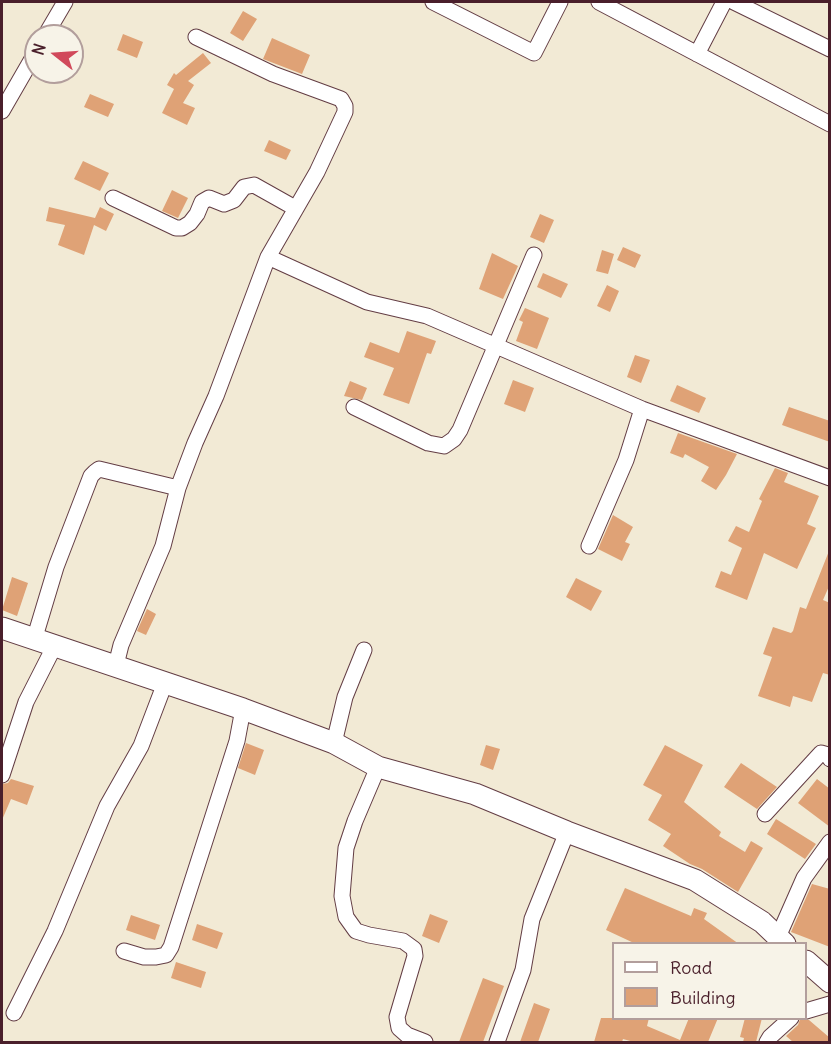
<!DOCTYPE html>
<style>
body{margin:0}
#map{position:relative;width:831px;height:1044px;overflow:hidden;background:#f2ead5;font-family:Delius,sans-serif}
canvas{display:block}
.frame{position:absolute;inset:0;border:3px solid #4a1f2b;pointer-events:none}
.legend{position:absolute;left:612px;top:942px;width:195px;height:78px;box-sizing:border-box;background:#f7f3e8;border:2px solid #b29e9c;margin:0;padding:8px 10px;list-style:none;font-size:18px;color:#4a1f2b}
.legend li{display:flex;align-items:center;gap:12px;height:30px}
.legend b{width:30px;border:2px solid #b29e9c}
.north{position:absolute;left:24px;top:24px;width:60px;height:60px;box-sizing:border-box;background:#f7f3e8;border:2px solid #b29e9c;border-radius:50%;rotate:287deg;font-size:16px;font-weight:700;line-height:24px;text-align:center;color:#4a1f2b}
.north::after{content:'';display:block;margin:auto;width:21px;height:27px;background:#d1495b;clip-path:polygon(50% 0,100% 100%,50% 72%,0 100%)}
</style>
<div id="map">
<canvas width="831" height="1044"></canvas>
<div class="frame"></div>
<ul class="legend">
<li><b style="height:8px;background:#fff"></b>Road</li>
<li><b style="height:16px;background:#dfa276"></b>Building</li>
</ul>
<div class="north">N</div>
</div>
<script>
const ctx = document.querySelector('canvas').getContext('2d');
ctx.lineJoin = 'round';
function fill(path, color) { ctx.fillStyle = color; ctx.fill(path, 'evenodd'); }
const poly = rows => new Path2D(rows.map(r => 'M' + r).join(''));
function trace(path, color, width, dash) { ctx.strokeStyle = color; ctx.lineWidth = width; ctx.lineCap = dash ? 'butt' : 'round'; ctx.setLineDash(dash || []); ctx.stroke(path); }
const building = poly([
 [243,11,257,19,243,41,230,33],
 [123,34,143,42,137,58,117,50],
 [272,38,310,55,302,74,263,59],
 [203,53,211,63,188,81,194,85,183,103,195,108,187,125,162,113,174,89,167,85,174,73,176,75],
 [90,94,114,104,108,117,84,107],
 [269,140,291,150,286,160,264,151],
 [83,161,109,173,100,191,74,179],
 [172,190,188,198,178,218,162,211],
 [49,207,95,218,100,207,114,214,106,231,94,225,84,255,58,245,65,225,46,221],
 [540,214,554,220,544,243,530,237],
 [623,247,641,255,635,268,617,260],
 [602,250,614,254,608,274,596,271],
 [492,253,518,266,503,299,479,289],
 [543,273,568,284,561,298,537,287],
 [607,285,619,291,610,312,597,306],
 [525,308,549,318,537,349,516,341,523,322,519,320],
 [407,331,436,341,431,354,427,353,409,404,383,395,394,368,364,357,370,342,399,353],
 [635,355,650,360,641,383,627,377],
 [513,380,534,388,525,412,504,404],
 [350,381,367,388,362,400,344,396],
 [677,385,706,398,699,413,670,401],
 [789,407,830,421,830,442,782,425],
 [678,433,737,454,726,475,716,490,701,481,709,467,685,454,683,458,670,453],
 [775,468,788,473,784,482,819,496,807,524,816,528,797,569,764,553,747,600,715,587,721,571,731,575,742,548,728,541,736,526,749,532,762,501,759,499],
 [613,515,633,527,625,542,630,544,622,561,598,549],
 [829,551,830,584,823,600,830,603,830,675,823,673,812,702,793,696,790,707,758,696,772,657,763,654,773,627,791,633,793,631,800,607,806,609],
 [12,577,28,583,17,616,2,610],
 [576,578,602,591,591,611,566,597],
 [147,609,156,614,146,635,137,631],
 [246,743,264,750,255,775,238,768],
 [486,745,500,749,493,770,480,765],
 [665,745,703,765,684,802,721,832,719,836,745,852,751,841,763,848,738,892,702,869,690,864,663,846,671,834,648,820,662,795,643,785],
 [741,763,777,787,757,809,724,787],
 [11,779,34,786,27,805,11,799,2,820,2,784,8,783],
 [817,779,830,789,830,827,798,803],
 [776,819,816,844,805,859,767,834],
 [812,884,830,889,830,947,791,932],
 [625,888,691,916,694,908,707,913,704,919,739,944,636,944,606,930],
 [430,914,448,921,439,943,422,936],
 [131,915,160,925,155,940,126,930],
 [197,924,223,933,217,949,192,940],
 [176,962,206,972,201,988,171,978],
 [483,978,504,986,483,1042,459,1042],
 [534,1003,550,1009,538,1042,520,1042],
 [601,1018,649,1018,647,1026,680,1040,689,1018,718,1018,708,1042,634,1042,623,1039,622,1042,594,1042],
 [745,1018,762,1018,756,1042,743,1042,744,1038,740,1037],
 [800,1019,809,1020,830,1038,830,1042,793,1042,786,1036,798,1025]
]);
const street = poly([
 [433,2,534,53,560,2],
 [599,2,830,124],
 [734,2,830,49],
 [45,36,65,2],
 [697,54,724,2],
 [2,111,36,52],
 [113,198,176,228,182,228,190,223,197,214,202,202,209,198,224,204,234,200,244,187,254,185,295,208],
 [268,257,367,302,427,316,642,409,830,478],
 [354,407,428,443,444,446,454,439,460,430,534,255],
 [589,546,626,460,642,409],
 [34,640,56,567,91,476,95,472,99,469,178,488],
 [116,665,121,645,163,546,178,488,195,443,216,396,268,257,317,172,345,112,345,106,341,99,273,74,196,37],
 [334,743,345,697,364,650],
 [378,767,355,821,346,848,342,896,346,917,356,931,369,935,403,941,414,949,415,956,397,1017,399,1028,407,1035,425,1042],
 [2,775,26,702,54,647],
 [765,814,821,753,828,755,830,759],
 [778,937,804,878,830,842],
 [124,951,144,957,156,957,166,955,171,947,237,741,243,709],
 [806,1011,830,1004],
 [14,1013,55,931,107,806,141,746,165,683],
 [497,1042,523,970,532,919,567,832],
 [767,1042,770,1037,791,1018]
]);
const secondary = poly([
 [2,628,243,709,334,743,378,767,475,794,567,832,695,880,762,922,785,944],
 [806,961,830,982]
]);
fill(building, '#dfa276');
trace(street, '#633d44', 17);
trace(secondary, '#633d44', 23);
trace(street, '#fff', 15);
trace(secondary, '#fff', 21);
</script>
